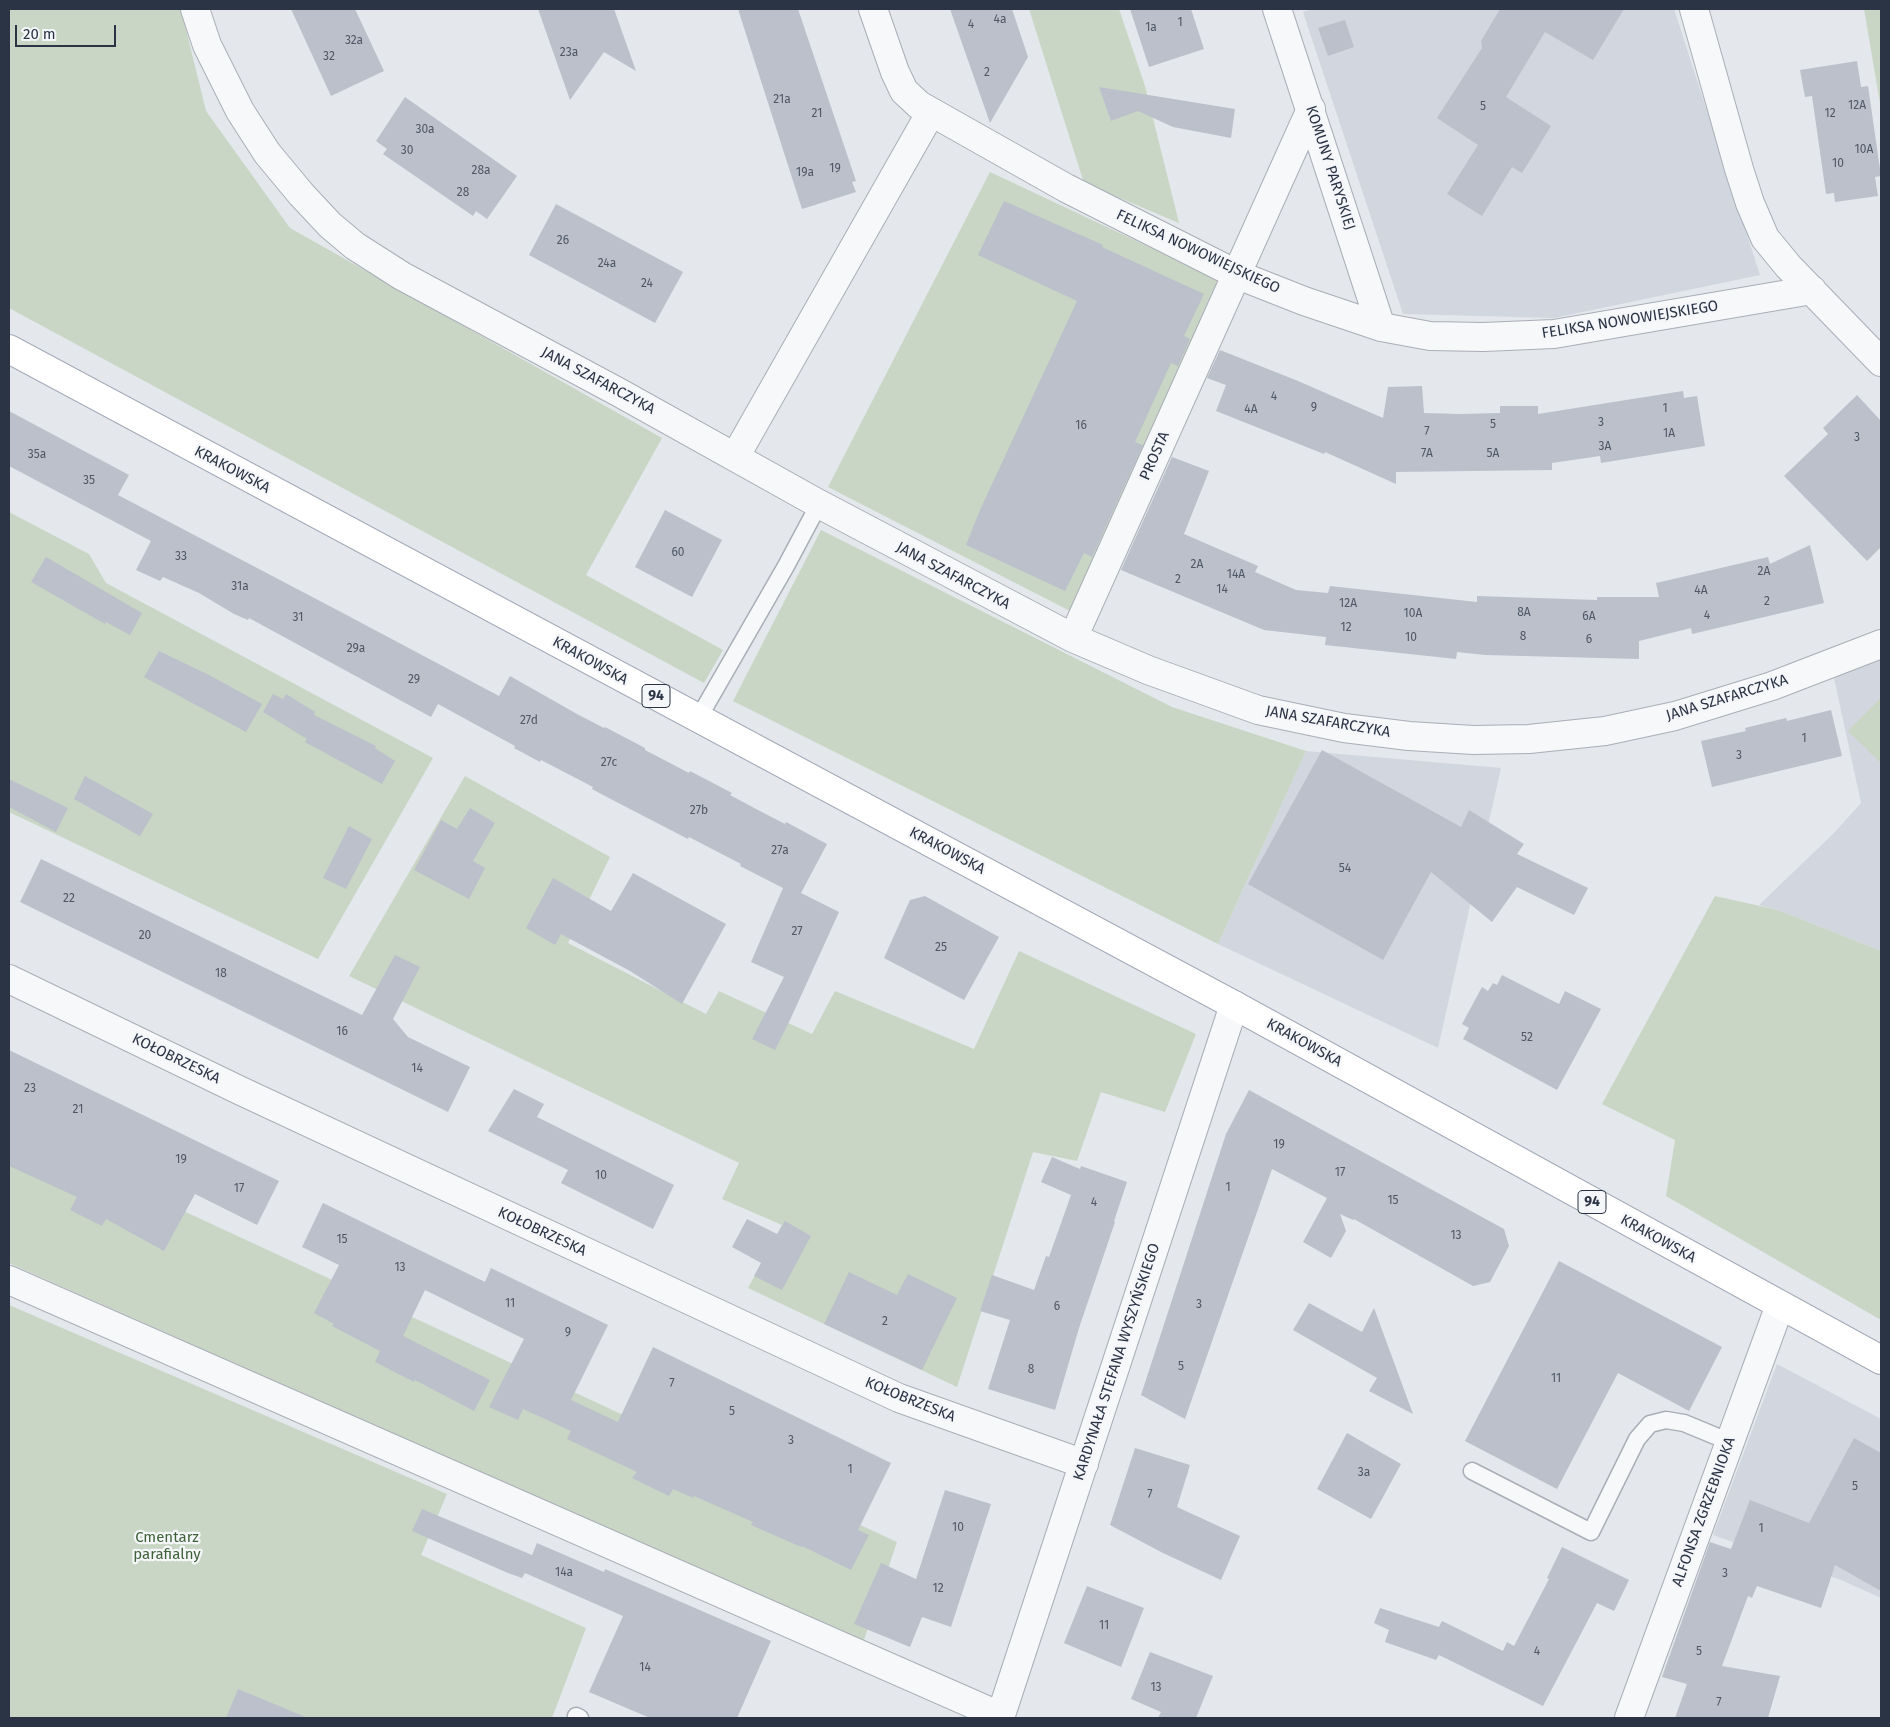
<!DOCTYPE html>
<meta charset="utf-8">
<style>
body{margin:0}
#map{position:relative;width:1890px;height:1727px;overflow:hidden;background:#e4e7ec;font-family:"Fira Sans",sans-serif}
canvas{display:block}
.frame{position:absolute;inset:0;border:10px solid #2b3445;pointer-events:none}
.scale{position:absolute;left:15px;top:25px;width:101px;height:22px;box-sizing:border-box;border:2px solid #2b3445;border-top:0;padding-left:6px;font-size:15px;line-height:18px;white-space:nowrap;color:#2b3445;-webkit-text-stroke:4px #f4f6f9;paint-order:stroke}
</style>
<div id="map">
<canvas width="1890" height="1727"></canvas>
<div class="frame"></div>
<div class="scale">20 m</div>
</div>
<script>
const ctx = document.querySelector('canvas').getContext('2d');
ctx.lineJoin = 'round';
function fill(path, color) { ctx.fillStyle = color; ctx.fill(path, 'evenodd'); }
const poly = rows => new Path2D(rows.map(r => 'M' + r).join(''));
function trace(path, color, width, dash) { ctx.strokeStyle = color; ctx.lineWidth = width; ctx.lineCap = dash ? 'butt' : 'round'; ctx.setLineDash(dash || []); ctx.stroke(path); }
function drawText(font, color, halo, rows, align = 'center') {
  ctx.font = font + ' "Fira Sans",sans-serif'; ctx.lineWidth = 4.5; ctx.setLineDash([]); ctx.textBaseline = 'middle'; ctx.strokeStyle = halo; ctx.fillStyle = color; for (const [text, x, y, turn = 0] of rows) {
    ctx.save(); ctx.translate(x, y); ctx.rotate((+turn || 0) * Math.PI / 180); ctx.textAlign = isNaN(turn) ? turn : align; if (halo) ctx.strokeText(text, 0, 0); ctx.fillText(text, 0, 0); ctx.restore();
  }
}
const built = poly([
 [1313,9,1674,9,1760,275,1554,318,1403,314,1303,12],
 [1881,657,1881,951,1778,910,1759,905,1834,833,1861,803,1834,678],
 [1306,751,1501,768,1438,1048,1218,944],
 [1777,1364,1881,1419,1881,1598,1841,1580,1713,1535]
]);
const green = poly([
 [9,9,181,9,206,111,290,228,662,438,586,575,723,650,704,683,9,308],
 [1029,9,1119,9,1145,86,1179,223,1084,183],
 [1864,9,1881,9,1881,109],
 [990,172,1228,284,1072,612,828,487],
 [9,512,89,554,106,583,433,758,318,959,9,812],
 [821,530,1172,707,1306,751,1218,944,733,701],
 [1881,698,1881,763,1848,731],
 [465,776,610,857,568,943,706,1014,719,991,812,1034,835,991,974,1049,1019,951,1196,1034,1165,1112,1101,1092,1077,1161,1033,1152,957,1387,748,1288,782,1225,722,1199,739,1163,349,976],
 [1715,896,1778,910,1881,951,1881,1320,1666,1196,1675,1140,1602,1104],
 [9,1130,897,1542,863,1643,9,1263],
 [9,1305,447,1494,421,1555,586,1628,552,1718,9,1718]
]);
const building = poly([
 [291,9,355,9,384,71,331,96],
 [538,9,614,9,636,71,604,52,570,100],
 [738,9,798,9,856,181,852,182,856,192,802,209],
 [950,9,1012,9,1028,57,990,123],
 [1130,9,1191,9,1204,49,1149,67],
 [1500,9,1624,9,1593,60,1545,32,1506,97,1551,126,1522,173,1512,167,1482,216,1447,194,1478,145,1437,118,1482,48,1481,41],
 [1345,20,1354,47,1328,56,1318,28],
 [1857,61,1861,87,1868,86,1881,176,1875,177,1878,196,1835,202,1834,193,1826,194,1812,96,1805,97,1800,70],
 [1099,87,1235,109,1231,138,1173,127,1138,111,1111,121],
 [405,97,517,176,487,219,476,211,473,216,383,154,387,149,376,141],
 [1004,201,1103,245,1102,247,1204,294,1184,336,1190,339,1178,366,1171,363,1135,442,1143,445,1092,557,1084,553,1065,591,966,545,980,510,1077,301,978,255],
 [556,204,683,272,655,323,529,255],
 [1220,350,1298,381,1383,418,1388,387,1422,386,1424,413,1460,414,1500,413,1500,406,1538,406,1538,414,1683,391,1684,398,1697,396,1705,446,1601,463,1600,456,1552,463,1552,470,1396,472,1396,484,1325,452,1324,454,1216,411,1226,385,1207,378],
 [1857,395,1881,421,1881,547,1867,561,1784,476,1828,434,1823,428],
 [9,411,129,475,118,495,339,611,499,696,510,676,577,714,604,728,605,727,645,748,645,750,689,773,690,771,732,793,730,795,758,810,785,824,786,822,827,844,801,893,839,912,790,1020,775,1050,752,1039,784,977,751,962,783,888,740,866,741,864,689,837,688,839,603,795,592,789,593,787,541,760,540,762,514,748,515,746,438,704,431,717,249,618,248,620,234,614,199,593,163,577,160,581,136,570,151,541,9,466],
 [1172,457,1209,471,1184,534,1258,566,1255,572,1296,590,1328,593,1330,586,1477,602,1477,596,1597,600,1597,597,1659,597,1656,583,1768,557,1770,564,1810,545,1824,603,1692,634,1691,628,1639,641,1639,659,1485,655,1457,652,1456,659,1325,645,1326,637,1264,630,1121,570],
 [665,510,722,540,692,597,635,567],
 [46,557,142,613,130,635,106,622,105,624,31,582],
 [159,651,209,675,262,704,246,732,144,677],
 [273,694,283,699,286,694,315,712,314,715,376,746,375,748,395,761,382,784,305,742,307,739,263,712],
 [1831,710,1842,756,1712,787,1701,741,1746,731,1745,728,1786,718,1787,721],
 [1322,750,1461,827,1469,810,1524,844,1517,854,1588,888,1574,915,1517,887,1492,922,1431,872,1383,960,1248,884],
 [85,776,153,814,140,836,74,799],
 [9,779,68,808,56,832,9,807],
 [470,808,495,823,473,861,485,868,469,899,414,870,441,820,457,829],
 [349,826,372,839,346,889,323,878],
 [41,859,362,1015,395,955,420,967,393,1019,408,1037,470,1067,448,1112,20,902],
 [633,873,726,924,682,1004,630,971,561,934,555,945,526,928,553,878,611,911],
 [925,896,999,937,964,1000,884,958,910,900],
 [1502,975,1559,1004,1565,991,1601,1009,1557,1090,1463,1039,1469,1028,1462,1024,1482,987,1488,991,1493,983,1497,985],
 [9,1050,279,1181,257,1225,195,1194,164,1251,106,1219,102,1226,70,1210,77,1197,9,1166],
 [514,1089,544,1104,537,1117,674,1185,653,1229,561,1183,568,1170,488,1131],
 [1249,1090,1504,1229,1509,1246,1490,1282,1473,1286,1354,1219,1353,1220,1340,1214,1346,1231,1331,1258,1303,1242,1327,1198,1272,1169,1185,1419,1141,1395,1226,1134],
 [1052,1157,1080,1169,1081,1166,1127,1182,1114,1221,1115,1222,1079,1328,1055,1410,988,1389,1010,1320,980,1311,992,1275,1034,1290,1046,1256,1049,1257,1071,1195,1041,1182],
 [323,1203,485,1282,491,1268,608,1325,571,1400,618,1422,653,1347,891,1463,858,1530,869,1535,851,1570,802,1546,801,1547,751,1525,753,1522,694,1496,693,1498,673,1489,669,1496,632,1478,637,1472,567,1439,571,1431,523,1409,518,1420,489,1407,524,1339,425,1290,403,1336,490,1380,474,1411,415,1380,414,1382,375,1362,380,1351,332,1326,334,1324,314,1313,339,1265,302,1247],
 [747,1219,777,1234,785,1221,811,1236,782,1290,754,1276,761,1263,732,1247],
 [1559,1261,1722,1347,1689,1411,1618,1373,1557,1489,1465,1441],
 [849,1272,897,1295,908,1274,957,1298,922,1370,824,1324],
 [1309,1303,1362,1332,1374,1308,1413,1414,1369,1391,1377,1378,1293,1330],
 [1347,1433,1401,1464,1371,1519,1317,1489],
 [1854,1438,1881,1453,1881,1591,1835,1565,1821,1608,1757,1586,1752,1598,1748,1596,1722,1666,1780,1676,1768,1718,1675,1718,1687,1684,1662,1677,1710,1542,1731,1549,1750,1500,1809,1523],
 [1135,1448,1190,1465,1177,1507,1240,1536,1221,1580,1163,1553,1110,1525],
 [945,1490,991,1504,951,1627,922,1617,910,1647,854,1624,881,1563,916,1579],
 [422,1509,532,1555,537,1543,604,1572,605,1569,771,1641,737,1718,650,1718,589,1692,623,1616,525,1573,522,1578,508,1573,412,1531],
 [1562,1547,1629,1580,1614,1611,1597,1603,1543,1706,1439,1655,1436,1660,1385,1642,1389,1630,1374,1623,1380,1608,1439,1627,1442,1621,1503,1651,1507,1642,1514,1646,1549,1579,1547,1578],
 [1087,1586,1144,1608,1121,1667,1064,1643],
 [1150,1652,1213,1676,1196,1718,1158,1718,1161,1712,1131,1699],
 [238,1689,308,1718,226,1718]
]);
const lane = poly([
 [698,719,786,566,819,504],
 [1472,1471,1591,1532,1637,1439,1650,1424,1666,1420,1684,1423,1730,1442],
 [576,1716,580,1718]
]);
const street = poly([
 [195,9,207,45,240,111,267,153,301,194,330,225,355,246,402,276,620,393,819,504,1073,638,1148,670,1258,710,1344,728,1409,736,1473,740,1529,739,1605,731,1675,716,1772,686,1881,644],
 [873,9,895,72,904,91,919,105,1066,188,1238,275,1304,301,1381,327,1430,336,1483,337,1554,334,1812,290],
 [1277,9,1381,327],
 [1694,9,1739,169,1750,203,1765,238,1788,266,1881,362],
 [735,457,931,112],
 [1073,638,1311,109],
 [9,979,241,1091,899,1398,1084,1464],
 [9,1280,1000,1716],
 [1000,1718,1234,1005],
 [1629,1718,1780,1305]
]);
const primary = poly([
 [9,349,1234,1005,1881,1360]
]);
const numberNames = [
 ["4a",1000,20],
 ["1",1180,23],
 ["4",971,25],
 ["1a",1151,28],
 ["32a",354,41],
 ["23a",569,53],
 ["32",329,57],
 ["2",987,73],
 ["21a",782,100],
 ["12A",1857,106],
 ["5",1483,107],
 ["21",817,114],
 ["12",1830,114],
 ["30a",425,130],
 ["10A",1864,150],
 ["30",407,151],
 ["10",1838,164],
 ["19",835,169],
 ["28a",481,171],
 ["19a",805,173],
 ["28",463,193],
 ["26",563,241],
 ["24a",607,264],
 ["24",647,284],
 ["4",1274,397],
 ["9",1314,408],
 ["1",1665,409],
 ["4A",1251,410],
 ["3",1601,423],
 ["5",1493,425],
 ["16",1081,426],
 ["7",1427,432],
 ["1A",1669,434],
 ["3",1857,438],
 ["3A",1605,447],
 ["7A",1427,454],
 ["5A",1493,454],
 ["35a",37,455],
 ["35",89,481],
 ["60",678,553],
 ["33",181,557],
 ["2A",1197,565],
 ["2A",1764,572],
 ["14A",1236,575],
 ["2",1178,580],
 ["31a",240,587],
 ["14",1222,590],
 ["4A",1701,591],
 ["2",1767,602],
 ["12A",1348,604],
 ["8A",1524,613],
 ["10A",1413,614],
 ["4",1707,616],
 ["6A",1589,617],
 ["31",298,618],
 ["12",1346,628],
 ["8",1523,637],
 ["10",1411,638],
 ["6",1589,640],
 ["29a",356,649],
 ["29",414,680],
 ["27d",529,721],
 ["1",1804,739],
 ["3",1739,756],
 ["27c",609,763],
 ["27b",699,811],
 ["27a",780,851],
 ["54",1345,869],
 ["22",69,899],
 ["27",797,932],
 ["20",145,936],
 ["25",941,948],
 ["18",221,974],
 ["16",342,1032],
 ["52",1527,1038],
 ["14",417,1069],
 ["23",30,1089],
 ["21",78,1110],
 ["19",1279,1145],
 ["19",181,1160],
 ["17",1340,1173],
 ["10",601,1176],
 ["1",1228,1188],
 ["17",239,1189],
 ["15",1393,1201],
 ["4",1094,1203],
 ["13",1456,1236],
 ["15",342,1240],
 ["13",400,1268],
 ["11",510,1304],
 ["3",1199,1305],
 ["6",1057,1307],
 ["2",885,1322],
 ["9",568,1333],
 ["5",1181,1367],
 ["8",1031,1370],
 ["11",1556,1379],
 ["7",672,1384],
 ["5",732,1412],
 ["3",791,1441],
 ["1",850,1470],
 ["3a",1364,1473],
 ["5",1855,1487],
 ["7",1150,1495],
 ["10",958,1528],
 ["1",1761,1529],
 ["14a",564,1573],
 ["3",1725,1574],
 ["12",938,1589],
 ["11",1104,1626],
 ["4",1537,1652],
 ["5",1699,1652],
 ["14",645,1668],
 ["13",1156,1688],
 ["7",1719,1703]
];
const shields = [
 [656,696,28],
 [1592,1202,28]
];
const shieldNames = [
 ["94",656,696],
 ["94",1592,1202]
];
const streetNames = [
 ["KOMUNY PARYSKIEJ",1330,168,72],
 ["FELIKSA NOWOWIEJSKIEGO",1198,252,25],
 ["FELIKSA NOWOWIEJSKIEGO",1630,320,-9],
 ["JANA SZAFARCZYKA",598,381,28],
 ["PROSTA",1155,456,-66],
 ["KRAKOWSKA",232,470,28],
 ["JANA SZAFARCZYKA",953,576,28],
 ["KRAKOWSKA",590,661,29],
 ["JANA SZAFARCZYKA",1727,698,-17],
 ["JANA SZAFARCZYKA",1328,722,10],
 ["KRAKOWSKA",947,851,28],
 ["KRAKOWSKA",1304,1043,29],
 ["KOŁOBRZESKA",176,1059,26],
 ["KOŁOBRZESKA",542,1232,25],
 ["KRAKOWSKA",1658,1239,29],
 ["KARDYNAŁA STEFANA WYSZYŃSKIEGO",1117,1362,-72],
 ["KOŁOBRZESKA",910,1400,22],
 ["ALFONSA ZGRZEBNIOKA",1704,1512,-70]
];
const parkNames = [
 ["Cmentarz",167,1538],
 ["parafialny",167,1555]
];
fill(built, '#d2d6de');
fill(green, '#c9d6c5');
fill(building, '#bbc0ca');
trace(lane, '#a9aeb7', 19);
trace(street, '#a9aeb7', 30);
trace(primary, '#a3abb8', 30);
trace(lane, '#f7f8fa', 16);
trace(street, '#f7f8fa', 28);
trace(primary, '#fff', 28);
drawText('12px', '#4f5766', null, numberNames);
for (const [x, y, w] of shields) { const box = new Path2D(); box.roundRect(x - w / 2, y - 11.5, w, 23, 4); ctx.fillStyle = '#f4f6f9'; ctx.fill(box); trace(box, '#2b3445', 1); }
drawText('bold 14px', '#2b3445', null, shieldNames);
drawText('15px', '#2b3445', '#f4f6f9', streetNames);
drawText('15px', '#3f6138', '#f4f6f9', parkNames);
</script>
